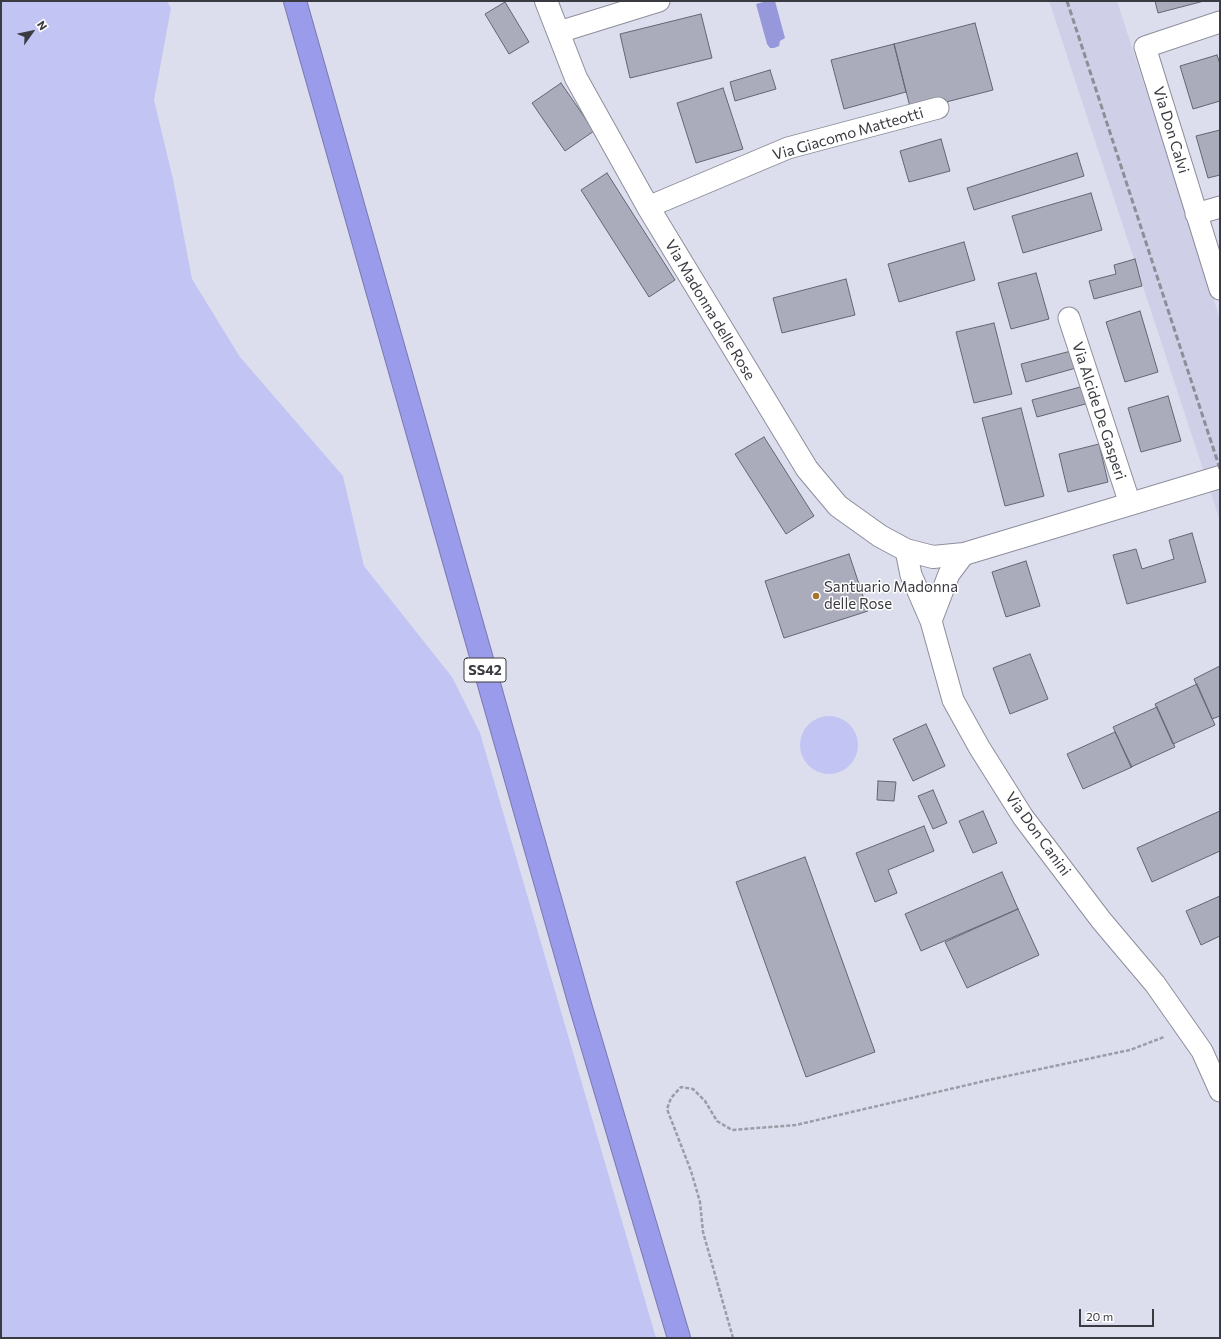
<!DOCTYPE html>
<style>
body{margin:0}
#map{position:relative;width:1221px;height:1339px;overflow:hidden;background:#dddeed;font-family:Commissioner,sans-serif}
canvas{display:block}
.frame{position:absolute;inset:0;border:2px solid #3a3b41;pointer-events:none}
.north{position:absolute;left:12px;top:12px;width:40px;height:40px;-webkit-text-stroke:3px #fff;paint-order:stroke;rotate:57deg;font-size:11px;font-weight:700;line-height:16px;text-align:center;color:#3a3b41}
.north::after{content:'';display:block;margin:auto;width:14px;height:18px;background:#3a3b41;clip-path:polygon(50% 0,100% 100%,50% 72%,0 100%)}
.scale{position:absolute;left:1079px;top:1309px;width:75px;height:18px;box-sizing:border-box;border:2px solid #3a3b41;border-top:0;padding-left:5px;font-size:12px;line-height:14px;white-space:nowrap;color:#3a3b41;-webkit-text-stroke:3px #fff;paint-order:stroke}
</style>
<div id="map">
<canvas width="1221" height="1339"></canvas>
<div class="frame"></div>
<div class="north">N</div>
<div class="scale">20 m</div>
</div>
<script>
const ctx = document.querySelector('canvas').getContext('2d');
ctx.lineJoin = 'round';
function fill(path, color) { ctx.fillStyle = color; ctx.fill(path, 'evenodd'); }
const poly = rows => new Path2D(rows.map(r => 'M' + r).join(''));
function trace(path, color, width, dash) { ctx.strokeStyle = color; ctx.lineWidth = width; ctx.lineCap = dash ? 'butt' : 'round'; ctx.setLineDash(dash || []); ctx.stroke(path); }
function drawText(font, color, halo, rows, align = 'center') {
  ctx.font = font + ' Commissioner,sans-serif'; ctx.lineWidth = 3; ctx.setLineDash([]); ctx.textBaseline = 'middle'; ctx.strokeStyle = halo; ctx.fillStyle = color; for (const [text, x, y, turn = 0] of rows) {
    ctx.save(); ctx.translate(x, y); ctx.rotate((+turn || 0) * Math.PI / 180); ctx.textAlign = isNaN(turn) ? turn : align; if (halo) ctx.strokeText(text, 0, 0); ctx.fillText(text, 0, 0); ctx.restore();
  }
}
const built = poly([
 [1049,1,1117,1,1220,319,1220,521]
]);
const green = poly([
 [1,1,167,1,171,8,154,100,173,179,192,279,240,357,343,476,364,566,452,677,480,733,656,1338,1,1338],
 '800 745a29 29 0 1 1 58 0a29 29 0 1 1-58 0Z'
]);
const water = poly([
 [767,1,775,1,785,38,780,41,779,46,774,48,770,48,767,44,756,4]
]);
const building = poly([
 [1155,1,1204,1,1158,13,1155,1],
 [505,2,529,42,509,54,485,14,505,2],
 [701,14,712,58,630,78,620,34,701,14],
 [975,23,993,90,911,111,894,44,975,23],
 [894,44,906,92,844,109,831,60,894,44],
 [1217,55,1220,64,1220,101,1193,109,1180,66,1217,55],
 [770,70,776,89,735,101,730,82,770,70],
 [561,83,594,131,565,151,532,103,561,83],
 [723,88,743,149,696,163,677,103,723,88],
 [1220,130,1220,175,1208,178,1196,136,1220,130],
 [941,139,950,171,909,182,900,151,941,139],
 [1077,153,1084,176,974,210,967,188,1077,153],
 [607,173,675,280,649,297,581,190,607,173],
 [1091,193,1102,230,1023,253,1012,216,1091,193],
 [964,242,975,280,899,302,888,264,964,242],
 [1135,259,1142,286,1094,299,1089,281,1116,274,1114,265,1135,259],
 [1036,273,1049,319,1011,329,998,283,1036,273],
 [846,279,855,315,782,333,773,298,846,279],
 [1140,311,1158,372,1125,382,1106,322,1140,311],
 [994,323,1012,394,974,403,956,332,994,323],
 [1071,351,1076,368,1026,382,1021,364,1071,351],
 [1084,386,1089,403,1037,417,1032,400,1084,386],
 [1168,396,1181,441,1141,452,1128,408,1168,396],
 [1021,408,1044,496,1005,506,982,418,1021,408],
 [764,437,814,516,786,534,735,454,764,437],
 [1099,444,1108,482,1068,492,1059,454,1099,444],
 [1192,533,1206,582,1127,604,1113,555,1136,549,1142,569,1174,559,1169,540,1192,533],
 [849,554,868,611,784,638,765,581,849,554],
 [1026,561,1040,606,1006,617,992,572,1026,561],
 [1030,654,1048,699,1010,714,993,668,1030,654],
 [1220,666,1220,716,1212,719,1194,679,1220,666],
 [1197,684,1215,725,1173,744,1155,704,1197,684],
 [1157,707,1175,747,1131,767,1113,727,1157,707],
 [926,724,945,766,913,781,893,739,926,724],
 [1115,732,1132,767,1083,789,1067,754,1115,732],
 [878,781,896,782,894,801,877,800,878,781],
 [933,790,947,823,933,829,918,796,933,790],
 [983,811,997,843,973,853,959,821,983,811],
 [1220,811,1220,851,1152,882,1137,848,1220,811],
 [924,826,934,851,888,870,897,893,875,902,856,853,924,826],
 [805,857,875,1052,806,1077,736,882,805,857],
 [1002,872,1018,909,921,951,905,914,1002,872],
 [1220,896,1220,936,1201,945,1186,911,1220,896],
 [1018,909,1039,955,967,988,945,942,1018,909]
]);
const path = poly([
 [733,1338,703,1232,700,1202,691,1171,667,1109,671,1098,681,1087,693,1089,705,1101,717,1121,732,1130,796,1125,993,1079,1130,1050,1164,1037]
]);
const street = poly([
 [1220,22,1145,47,1220,289],
 [559,32,659,1],
 [648,207,788,148,938,108],
 [1196,214,1220,207],
 [1069,318,1130,504],
 [906,550,911,575,931,621,953,700,979,747,1023,817,1101,920,1155,984,1202,1051,1220,1091],
 [931,621,949,574,964,554]
]);
const secondary = poly([
 [546,1,576,78,648,207,807,469,838,506,880,536,906,550,933,557,964,554,1220,477]
]);
const highway = poly([
 [295,1,581,1008,679,1338]
]);
const rail = poly([
 [1067,1,1220,469]
]);
const markers = [
 [816,596,4,"#a5732a"]
];
const shields = [
 [485,670,42]
];
const shieldNames = [
 ["SS42",485,670]
];
const streetNames = [
 ["Via Don Calvi",1171,130,73],
 ["Via Giacomo Matteotti",848,134,-16],
 ["Via Madonna delle Rose",710,310,59],
 ["Via Alcide De Gasperi",1099,411,72],
 ["Via Don Canini",1038,834,54]
];
const poiNames = [
 ["Santuario Madonna",824,587],
 ["delle Rose",824,604]
];
fill(built, '#cfd0e7');
fill(green, '#c2c4f3');
fill(water, '#9798db');
fill(building, '#abacbb');
trace(building, '#646572', 1);
trace(street, '#8d8e9c', 23);
trace(secondary, '#8d8e9c', 24);
trace(highway, '#7979b0', 24);
trace(path, '#9b9ca7', 2.5, [4, 2]);
trace(street, '#fff', 21);
trace(secondary, '#fff', 22);
trace(highway, '#9b9beb', 22);
trace(rail, '#8d8e98', 3, [6, 3]);
for (const [x, y, r, color] of markers) { const dot = new Path2D(); dot.arc(x, y, r, 0, 2 * Math.PI); ctx.fillStyle = color; ctx.fill(dot); trace(dot, '#fff', 1.5); }
for (const [x, y, w] of shields) { const box = new Path2D(); box.roundRect(x - w / 2, y - 12, w, 24, 3); ctx.fillStyle = '#fff'; ctx.fill(box); trace(box, '#3a3b41', 1); }
drawText('bold 14px', '#3a3b41', null, shieldNames);
drawText('15px', '#3a3b41', '#fff', streetNames);
drawText('15px', '#3a3b41', '#fff', poiNames, 'left');
</script>
